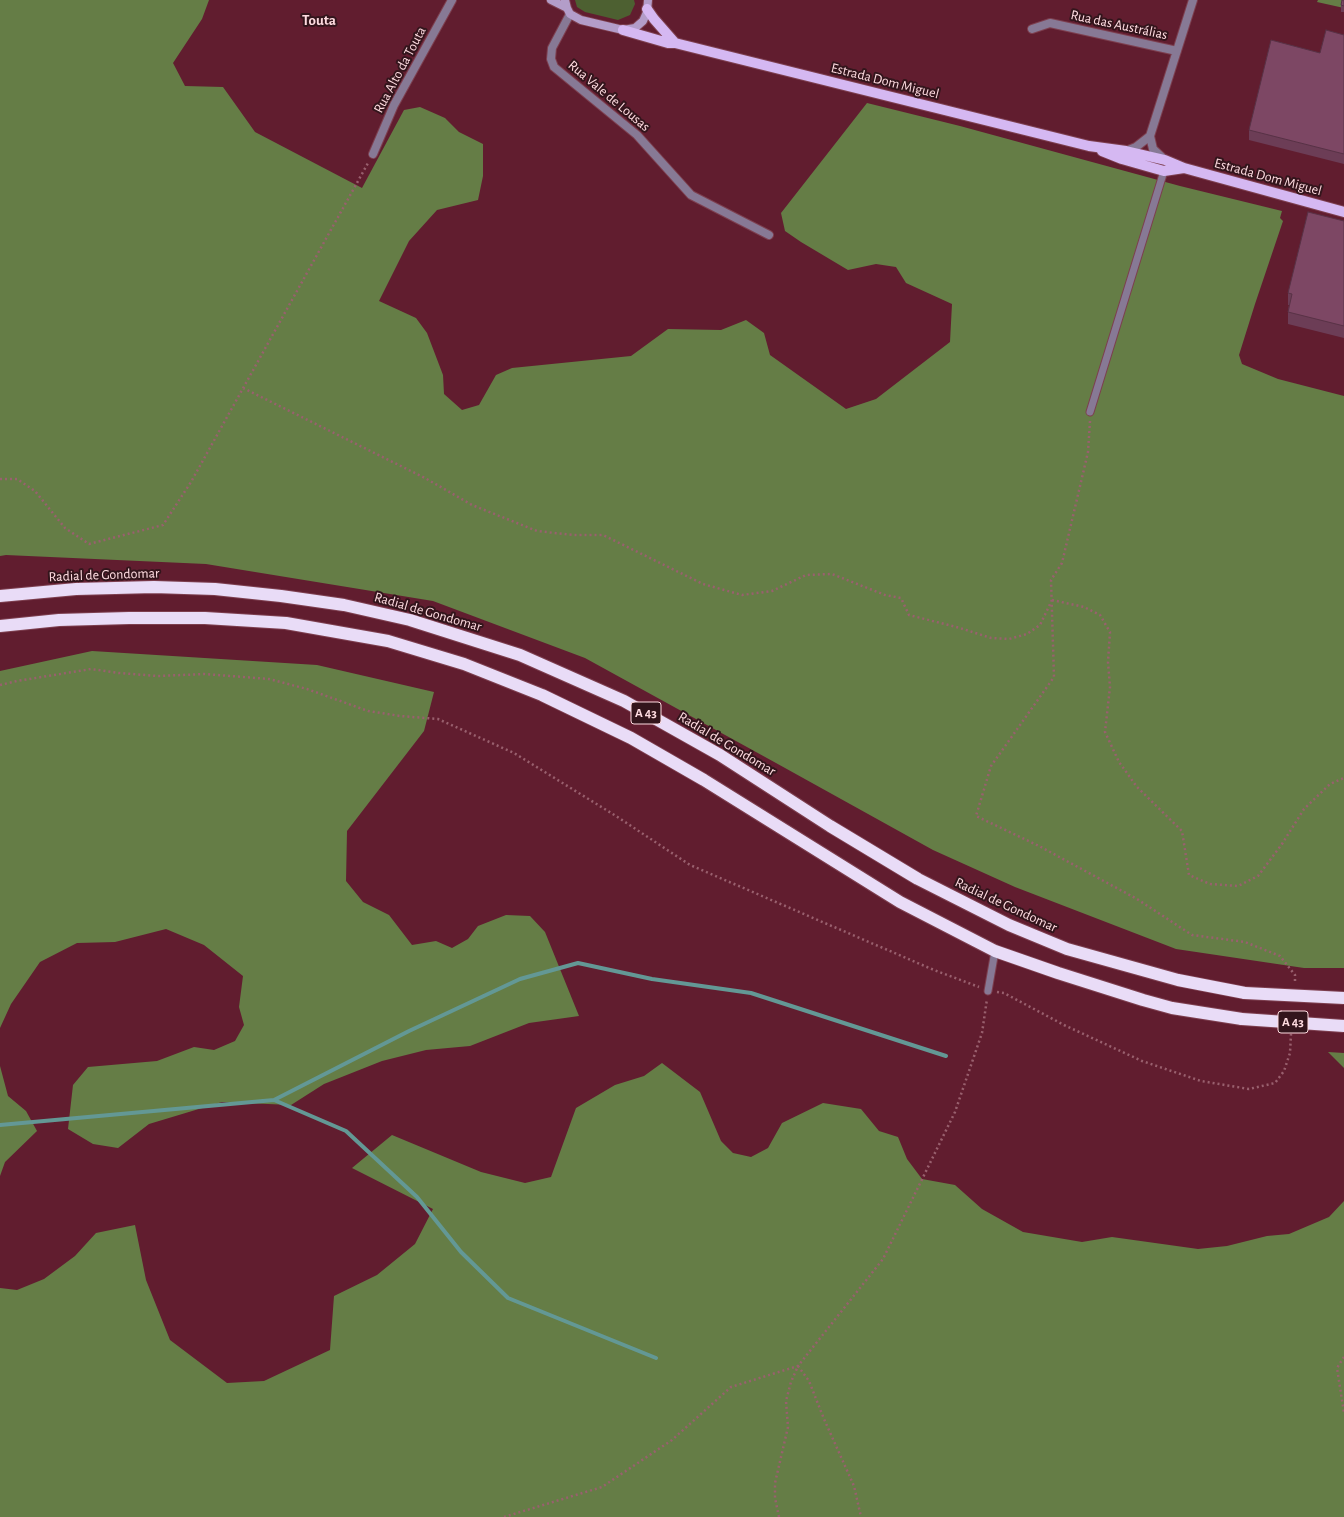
<!DOCTYPE html>
<meta charset="utf-8">
<style>
body{margin:0}
canvas{display:block;background:#611d2f}
</style>
<canvas width="1344" height="1517"></canvas>
<script>
const ctx = document.querySelector('canvas').getContext('2d');
ctx.lineJoin = 'round';
function fill(path, color) { ctx.fillStyle = color; ctx.fill(path, 'evenodd'); }
const poly = rows => new Path2D(rows.map(r => 'M' + r).join(''));
function trace(path, color, width, dash) { ctx.strokeStyle = color; ctx.lineWidth = width; ctx.lineCap = dash ? 'butt' : 'round'; ctx.setLineDash(dash || []); ctx.stroke(path); }
function drawText(font, color, halo, rows, align = 'center') {
  ctx.font = font + ' "Alegreya Sans",sans-serif'; ctx.lineWidth = 4; ctx.setLineDash([]); ctx.textBaseline = 'middle'; ctx.strokeStyle = halo; ctx.fillStyle = color; for (const [text, x, y, turn = 0] of rows) {
    ctx.save(); ctx.translate(x, y); ctx.rotate((+turn || 0) * Math.PI / 180); ctx.textAlign = isNaN(turn) ? turn : align; if (halo) ctx.strokeText(text, 0, 0); ctx.fillText(text, 0, 0); ctx.restore();
  }
}
const green = poly([
 [575,0,634,0,635,4,630,15,618,20,585,12,577,7]
]);
const forest = poly([
 [0,0,209,0,202,19,173,63,185,86,223,87,255,132,362,188,404,110,420,107,445,118,459,132,483,144,483,176,478,200,437,210,409,241,379,301,416,318,427,333,443,375,444,394,462,410,479,405,496,375,512,368,631,356,668,329,721,330,746,320,764,333,770,355,846,409,876,399,950,342,952,304,906,283,896,267,876,264,848,270,801,242,785,231,781,213,867,103,960,126,1180,186,1282,211,1280,218,1283,221,1255,304,1239,355,1242,364,1278,379,1344,396,1344,968,1304,968,1176,949,1015,887,933,850,776,763,585,658,433,601,206,564,6,555,0,556],
 [1318,0,1344,0,1344,8,1317,2],
 [92,651,317,665,434,692,424,731,347,831,346,881,363,902,389,915,412,945,436,941,452,948,468,939,478,926,506,915,530,916,545,932,579,1016,529,1023,470,1046,426,1050,382,1061,324,1084,291,1105,222,1102,149,1124,118,1148,93,1144,68,1129,73,1085,88,1067,157,1061,194,1047,214,1050,235,1041,244,1025,239,1007,243,976,204,945,166,929,115,942,77,943,40,962,11,1004,0,1028,0,671],
 [1328,1052,1344,1053,1344,1068],
 [662,1063,700,1092,721,1141,733,1153,751,1157,768,1148,782,1123,823,1103,861,1109,879,1131,898,1137,907,1159,922,1179,955,1185,982,1209,1023,1232,1082,1242,1112,1237,1198,1249,1227,1246,1267,1236,1289,1234,1329,1217,1344,1201,1344,1517,0,1517,0,1288,17,1290,44,1279,75,1256,96,1233,135,1225,146,1280,170,1340,227,1383,264,1381,330,1350,334,1296,377,1275,415,1244,433,1209,352,1168,392,1135,481,1172,525,1183,551,1177,576,1108,615,1085,644,1076],
 [0,1066,8,1096,26,1111,37,1131,5,1162,0,1176]
]);
const stream = poly([
 [274,1100,346,1131,417,1197,461,1252,508,1298,656,1358],
 [0,1125,274,1100,409,1031,520,979,578,963,652,979,751,993,946,1056]
]);
const path = poly([
 [243,388,425,478,472,505,537,531,573,535,603,535,703,584,742,595,772,591,806,575,832,574,885,595,901,598,909,615,960,628,991,638,1009,639,1027,634,1040,625,1052,600],
 [1090,421,1088,452,1062,563,1051,580,1054,677,991,766,976,816,1039,846,1137,899,1192,935,1245,942,1280,956,1295,975,1295,984],
 [0,479,17,479,35,491,65,528,89,544,163,525,191,482,368,163],
 [1052,600,1084,607,1100,615,1110,632,1108,662,1110,687,1105,732,1119,762,1137,787,1182,831,1189,875,1210,884,1238,886,1258,876,1282,844,1304,809,1330,784,1344,778],
 [0,685,17,681,91,669,119,673,158,676,205,674,269,679,307,689,368,711,400,716,438,719,514,753,616,816,690,865,934,970,979,987],
 [997,992,1004,993,1064,1025,1142,1061,1201,1081,1249,1089,1275,1083,1284,1071,1290,1053,1291,1034],
 [1344,1357,1337,1368,1344,1413],
 [504,1517,602,1487,672,1440,731,1387,798,1366,883,1259,955,1112,982,1033,987,999],
 [779,1517,775,1498,775,1483,788,1427,786,1401,791,1382,798,1366,809,1381,824,1419,854,1486,861,1517]
]);
const service = poly([
 [1090,412,1164,171],
 [988,991,995,951]
]);
const minor = poly([
 [570,14,552,48,551,59,554,67,637,135,691,195,769,235],
 [1032,29,1050,23,1177,51],
 [1126,151,1136,147,1150,136],
 [373,154,394,105,452,0],
 [1165,160,1153,149,1150,136,1193,0]
]);
const secondary = poly([
 [551,0,567,8],
 [565,0,567,8,570,14,581,20,623,30,635,28,643,21,647,12,648,0]
]);
const primary = poly([
 [647,9,654,19,675,43],
 [623,30,668,43,675,43,1089,146,1126,151,1165,160,1184,168,1344,212],
 [1102,151,1122,159,1164,171,1184,168]
]);
const motorway = poly([
 [0,596,76,589,154,587,215,589,281,596,344,605,410,620,520,655,624,701,720,755,830,826,918,879,1009,925,1067,949,1178,980,1245,993],
 [0,626,59,620,129,618,205,618,286,623,388,641,464,664,542,695,631,738,704,780,900,902,995,951,1058,973,1143,1000,1172,1008,1242,1019]
]);
const motorwayBridge = poly([
 [1245,993,1344,998],
 [1242,1019,1344,1026]
]);
const wall = poly([
 [1344,0,1344,12,1341,12,1341,5],
 [1344,35,1344,164,1249,140,1249,130,1320,53],
 [1344,221,1344,338,1288,324,1288,312,1289,305,1288,305,1288,293]
]);
const building = poly([
 [1342,0,1344,0,1344,6,1341,5,1342,0],
 [1326,30,1344,35,1344,154,1249,130,1271,40,1320,53,1326,30],
 [1308,212,1344,221,1344,326,1288,312,1292,294,1288,293,1308,212]
]);
const shields = [
 [646,713,30],
 [1293,1022,30]
];
const shieldNames = [
 ["A 43",646,713],
 ["A 43",1293,1022]
];
const streetNames = [
 ["Rua das Austrálias",1119,25,12],
 ["Rua Alto da Touta",400,70,-62],
 ["Estrada Dom Miguel",885,81,14],
 ["Rua Vale de Lousas",609,96,40],
 ["Estrada Dom Miguel",1268,177,15],
 ["Radial de Gondomar",104,575,-2],
 ["Radial de Gondomar",428,612,16],
 ["Radial de Gondomar",727,744,31],
 ["Radial de Gondomar",1006,905,25]
];
const neighbourhoodNames = [
 ["Touta",319,20]
];
fill(green, '#4d6031');
fill(forest, '#657d46');
trace(stream, '#639895', 4);
trace(service, '#7d3f4f', 9);
trace(minor, '#7d3f4f', 10);
trace(secondary, '#7d3f4f', 10);
trace(primary, '#7d3f4f', 12);
trace(motorway, '#7d3f4f', 14);
trace(path, '#99606e', 2.5, [2, 3]);
trace(service, '#877995', 7);
trace(minor, '#877995', 8);
trace(secondary, '#b39dc9', 8);
trace(primary, '#d5b8f2', 10);
trace(motorway, '#e9dcf7', 12);
trace(motorwayBridge, '#7d3f4f', 14, []);
trace(motorwayBridge, '#e9dcf7', 12);
fill(wall, '#6c3d56');
fill(building, '#7d4764');
trace(building, '#583246', 1);
for (const [x, y, w] of shields) { const box = new Path2D(); box.roundRect(x - w / 2, y - 11, w, 22, 3); ctx.fillStyle = '#33151c'; ctx.fill(box); trace(box, '#fedbe0', 1); }
drawText('bold 13px', '#fedbe0', null, shieldNames);
drawText('14px', '#fedbe0', '#33151c', streetNames);
drawText('bold 15px', '#fedbe0', '#33151c', neighbourhoodNames);
</script>
